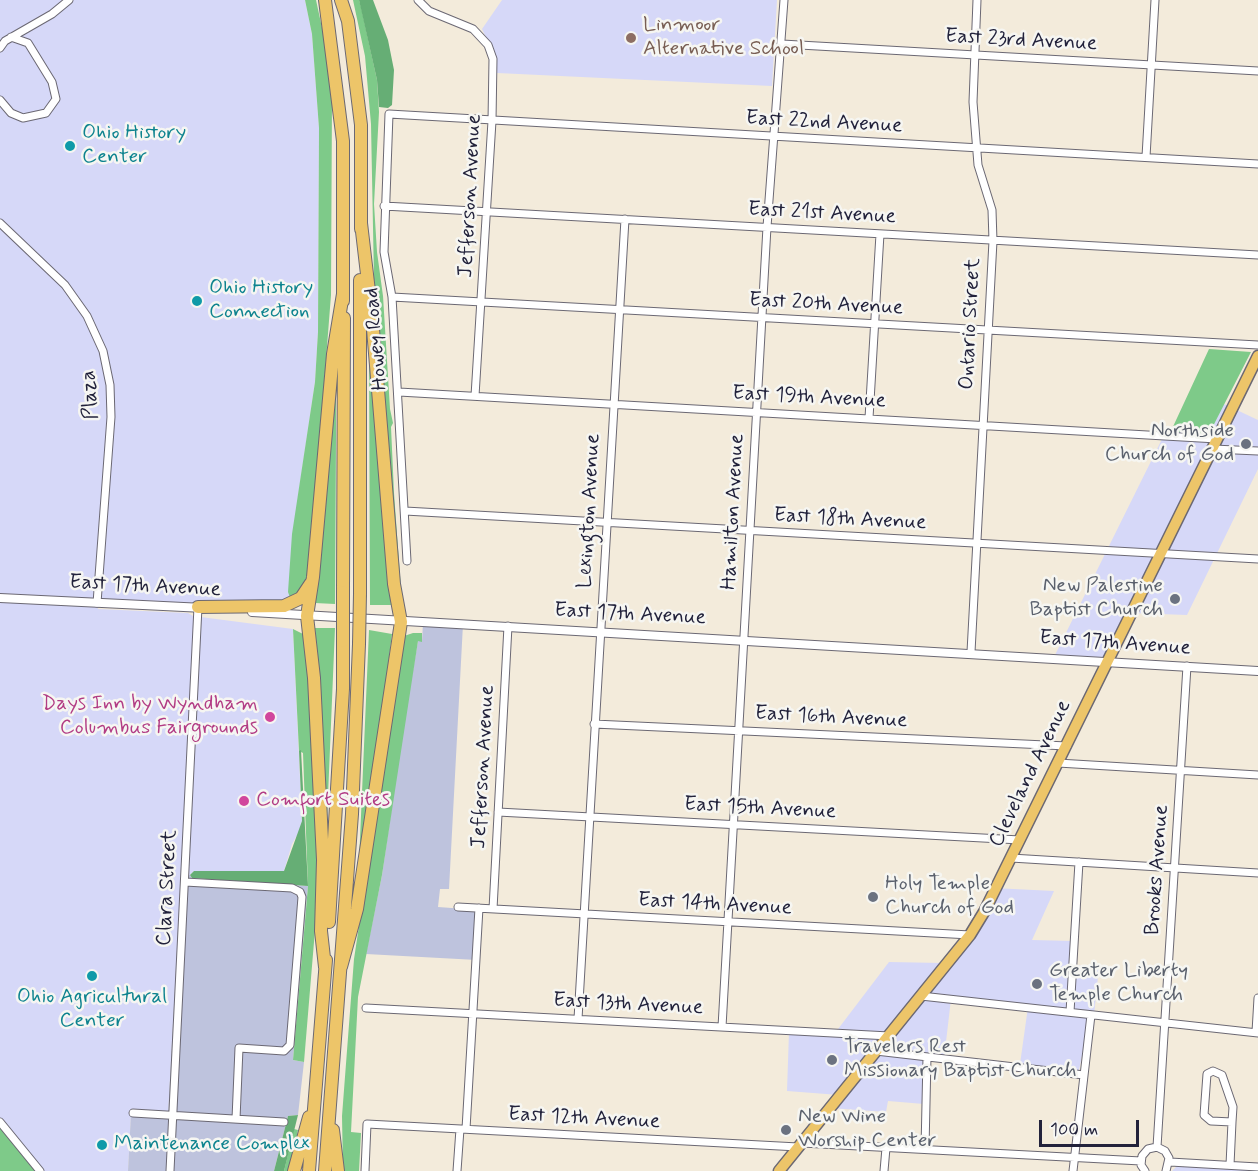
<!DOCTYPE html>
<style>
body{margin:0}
#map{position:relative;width:1258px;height:1171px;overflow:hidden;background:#f3ebdb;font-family:Mynerve,sans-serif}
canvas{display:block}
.scale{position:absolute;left:1039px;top:1120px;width:100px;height:27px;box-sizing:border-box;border:3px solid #22223b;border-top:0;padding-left:8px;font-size:18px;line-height:21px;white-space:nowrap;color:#22223b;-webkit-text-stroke:4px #f6f6f2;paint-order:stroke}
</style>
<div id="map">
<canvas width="1258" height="1171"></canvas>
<div class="scale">100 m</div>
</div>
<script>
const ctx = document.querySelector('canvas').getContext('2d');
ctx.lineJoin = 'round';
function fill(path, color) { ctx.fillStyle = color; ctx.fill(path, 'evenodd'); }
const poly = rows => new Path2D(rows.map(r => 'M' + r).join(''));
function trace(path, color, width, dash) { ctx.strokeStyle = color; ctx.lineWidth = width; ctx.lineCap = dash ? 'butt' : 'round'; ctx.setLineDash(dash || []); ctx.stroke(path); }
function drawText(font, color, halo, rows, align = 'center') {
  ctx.font = font + ' Mynerve,sans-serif'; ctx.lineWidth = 5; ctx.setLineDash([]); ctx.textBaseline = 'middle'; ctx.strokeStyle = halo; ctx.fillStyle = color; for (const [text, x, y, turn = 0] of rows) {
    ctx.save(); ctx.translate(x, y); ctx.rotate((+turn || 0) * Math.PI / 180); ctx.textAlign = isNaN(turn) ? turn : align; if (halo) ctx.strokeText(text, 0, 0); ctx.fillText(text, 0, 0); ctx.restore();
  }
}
const built = poly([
 [0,0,305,0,312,34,319,128,318,332,315,382,298,497,292,603,284,606,97,603,98,609,188,613,193,616,293,629,302,821,300,830,292,844,284,871,279,873,194,871,190,875,181,875,168,1115,131,1114,128,1171,0,1171],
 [502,0,777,0,772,86,497,73,496,58,482,29],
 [1224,404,1258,420,1258,469,1187,615,1131,613,1109,661,1054,657,1162,439,1171,431,1209,434],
 [993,888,1054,891,1032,940,1073,941,1073,965,1099,967,1094,1015,1090,1017,1079,1070,1020,1064,1028,1007,951,999,944,1059,927,1057,924,1104,888,1101,886,1112,830,1108,839,1095,787,1091,789,1032,835,1033,889,962,942,963,978,918],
 [1202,1164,1258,1167,1258,1171,1172,1171,1177,1166]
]);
const industrial = poly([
 [423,623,463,624,449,889,440,889,438,907,479,910,477,960,366,954,382,875,405,716,418,641,422,641],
 [181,874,190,875,192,878,308,886,293,1060,304,1062,298,1115,288,1116,274,1171,128,1171,131,1113,168,1115]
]);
const green = poly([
 [305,0,316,0,327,51,332,96,331,295,320,436,313,577,292,603,288,592,292,534,315,382,318,332,319,128,312,34],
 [353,0,359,0,361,7,377,80,379,112,374,204,377,252,383,296,390,409,393,423,391,427,394,493,402,603,374,279,371,124,365,56],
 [369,339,375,406,391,605,370,605],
 [1209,349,1251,352,1209,434,1171,431],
 [336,375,336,440,335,604,315,603],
 [315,628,335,628,326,844,324,805],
 [293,629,305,635,307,641,316,822,317,906,304,1062,293,1060,308,886,303,753,299,751],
 [369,630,392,634,375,768,359,862],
 [413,633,422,633,422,642,418,641,382,875,358,997,351,1132,361,1133,359,1171,343,1171,342,1116,354,959,402,642,404,636],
 [0,1122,40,1171,0,1171],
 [294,1129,298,1130,292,1159,289,1171,284,1171]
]);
const forest = poly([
 [359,0,373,0,388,40,394,70,392,105,388,108,379,107,377,80],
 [301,750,308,886,192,878,190,875,194,871,284,871,302,821,299,751],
 [298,1115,284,1171,274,1171,288,1116]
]);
const minor = poly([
 [418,0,429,11,473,29,488,45,493,59,492,121,475,396],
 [782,44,1258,71],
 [0,48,5,41,52,14,69,0],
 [0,100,11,113,23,118,46,113,56,99,52,82,28,43,11,37],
 [1146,157,1155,0],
 [384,206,1258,255],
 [0,223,65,285,87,316,103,351,110,385,111,417,97,603],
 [392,297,1258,345],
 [399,392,1217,439],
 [869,418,880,234],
 [1213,449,1258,451],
 [405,511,1258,559],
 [407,561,392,297,384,252,389,114,1258,164],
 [971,652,993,241,992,210,978,165,973,102,977,0],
 [594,724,1067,746],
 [1058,763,1258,775],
 [498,812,1020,840],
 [1011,858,1258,873],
 [185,882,292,888,300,892,302,897,290,1045,284,1051,239,1048,236,1119],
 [458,907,970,935],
 [493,909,508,626],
 [921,996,1258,1033],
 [366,1008,889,1036],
 [1070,1012,1079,862],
 [578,1019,625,219],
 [722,1027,767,227,784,0],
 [1256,1032,1258,998],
 [876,1051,1084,1075],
 [133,1113,284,1122],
 [0,1122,40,1171],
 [466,1129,479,908],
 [802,1143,1141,1161],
 [1157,1147,1187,666],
 [925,1149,927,1057],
 [1170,1162,1258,1167],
 [1230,1165,1232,1122,1233,1107,1222,1075,1213,1071,1207,1074,1204,1115,1211,1121,1232,1122],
 [170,1171,198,607],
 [365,1171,367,1124,798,1147],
 [457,1171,460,1129],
 [884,1171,886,1148],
 [1073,1171,1091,1015],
 [1145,1171,1141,1165,1142,1156,1148,1149,1157,1147,1165,1151,1169,1158,1166,1171]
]);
const tertiary = poly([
 [0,598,204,608],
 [252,612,1258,671]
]);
const primary = poly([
 [779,1171,970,935,984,912,1258,356]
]);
const motorway = poly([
 [325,0,343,141,343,301],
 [341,0,348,21,361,125,361,229],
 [343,592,344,318],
 [360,594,360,280],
 [198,607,284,606,301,598,311,583],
 [329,922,343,689,343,641],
 [325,967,321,931,323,860,314,678,307,616,313,577,333,354,343,294],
 [341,967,357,909,401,622,394,584,372,317,361,223],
 [333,1130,338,1171],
 [294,1171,309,1117],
 [309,1171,326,960],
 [325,1171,352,814,359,644]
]);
const motorwayBridge = poly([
 [343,641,343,592],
 [359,644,360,594]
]);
const markers = [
 [631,38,6,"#8d6e63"],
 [70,146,6,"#0f9aa8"],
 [197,301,6,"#0f9aa8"],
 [1246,444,6,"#6b7280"],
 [1175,599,6,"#6b7280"],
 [270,717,6,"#d1479c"],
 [244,801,6,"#d1479c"],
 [873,897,6,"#6b7280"],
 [92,976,6,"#0f9aa8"],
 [1037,984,6,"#6b7280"],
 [832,1060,6,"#6b7280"],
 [786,1130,6,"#6b7280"],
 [102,1145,6,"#0f9aa8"]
];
const educationNames = [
 ["Linmoor",643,26],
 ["Alternative School",643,50]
];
const streetNames = [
 ["East 23rd Avenue",1021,41,3],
 ["East 22nd Avenue",824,123,3],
 ["Jefferson Avenue",471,196,-87],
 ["East 21st Avenue",822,214,3],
 ["East 20th Avenue",826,305,3],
 ["Ontario Street",971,324,-87],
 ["Howey Road",377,339,-95],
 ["Plaza",91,395,-94],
 ["East 19th Avenue",809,398,3],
 ["Lexington Avenue",590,511,-87],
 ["Hamilton Avenue",734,512,-87],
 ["East 18th Avenue",850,520,3],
 ["East 17th Avenue",145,587,3],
 ["East 17th Avenue",630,615,3],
 ["East 17th Avenue",1115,644,4],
 ["East 16th Avenue",831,718,3],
 ["Jefferson Avenue",484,767,-87],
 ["Cleveland Avenue",1031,774,-64],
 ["East 15th Avenue",760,809,3],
 ["Brooks Avenue",1158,870,-86],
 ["Clara Street",168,888,-87],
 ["East 14th Avenue",715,905,3],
 ["East 13th Avenue",628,1005,3],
 ["East 12th Avenue",584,1119,3]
];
const cultureNames = [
 ["Ohio History",82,134],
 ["Center",82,158],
 ["Ohio History",209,289],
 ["Connection",209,313],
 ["Ohio Agricultural",92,998,"center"],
 ["Center",92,1022,"center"],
 ["Maintenance Complex",114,1145]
];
const worshipNames = [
 ["Northside",1234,432,"right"],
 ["Church of God",1234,456,"right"],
 ["New Palestine",1163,587,"right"],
 ["Baptist Church",1163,611,"right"],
 ["Holy Temple",885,885],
 ["Church of God",885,909],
 ["Greater Liberty",1049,972],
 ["Temple Church",1049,996],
 ["Travelers Rest",844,1048],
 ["Missionary Baptist Church",844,1072],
 ["New Wine",798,1118],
 ["Worship Center",798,1142]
];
const hotelNames = [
 ["Days Inn by Wyndham",258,705],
 ["Columbus Fairgrounds",258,729],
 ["Comfort Suites",256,801,"left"]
];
fill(built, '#d6d8f8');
fill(industrial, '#bec3dd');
fill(green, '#7eca89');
fill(forest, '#66ae75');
trace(minor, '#6b6873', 9);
trace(tertiary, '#6b6873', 10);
trace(primary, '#6b6873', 13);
trace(motorway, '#6b6873', 14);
trace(minor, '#fff', 7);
trace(tertiary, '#fff', 8);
trace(primary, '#edc569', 10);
trace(motorway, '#edc569', 12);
trace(motorwayBridge, '#6b6873', 14, []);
trace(motorwayBridge, '#edc569', 12);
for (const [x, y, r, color] of markers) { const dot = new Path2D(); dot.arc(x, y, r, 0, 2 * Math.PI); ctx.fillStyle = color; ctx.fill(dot); trace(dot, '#f6f6f2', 2); }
drawText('21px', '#785e54', '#f6f6f2', educationNames, 'left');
drawText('21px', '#22223b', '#f6f6f2', streetNames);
drawText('21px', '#0d838f', '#f6f6f2', cultureNames, 'left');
drawText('21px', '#5b616d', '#f6f6f2', worshipNames, 'left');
drawText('21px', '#b23c85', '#f6f6f2', hotelNames, 'right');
</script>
